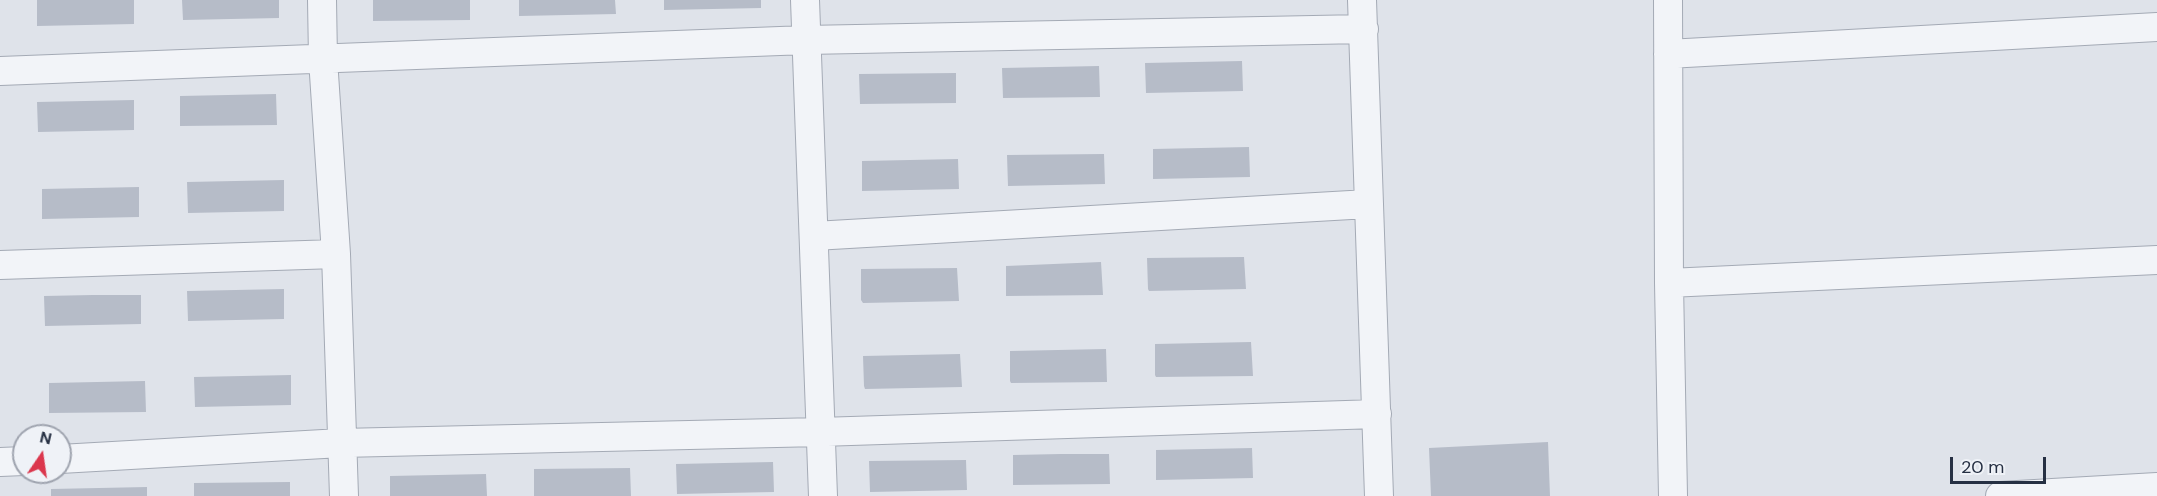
<!DOCTYPE html>
<style>
body{margin:0}
#map{position:relative;width:2157px;height:496px;overflow:hidden;background:#dfe3ea;font-family:"DM Sans",sans-serif}
canvas{display:block}
.north{position:absolute;left:12px;top:424px;width:60px;height:60px;box-sizing:border-box;background:#eff2f7;border:2px solid #9fa4af;border-radius:50%;rotate:13deg;font-size:16px;font-weight:700;line-height:24px;text-align:center;color:#263043}
.north::after{content:'';display:block;margin:auto;width:21px;height:27px;background:#db374d;clip-path:polygon(50% 0,100% 100%,50% 72%,0 100%)}
.scale{position:absolute;left:1950px;top:457px;width:96px;height:27px;box-sizing:border-box;border:3px solid #263043;border-top:0;padding-left:8px;font-size:18px;line-height:21px;white-space:nowrap;color:#263043;-webkit-text-stroke:4px #eff2f7;paint-order:stroke}
</style>
<div id="map">
<canvas width="2157" height="496"></canvas>
<div class="north">N</div>
<div class="scale">20 m</div>
</div>
<script>
const ctx = document.querySelector('canvas').getContext('2d');
ctx.lineJoin = 'round';
function fill(path, color) { ctx.fillStyle = color; ctx.fill(path, 'evenodd'); }
const poly = rows => new Path2D(rows.map(r => 'M' + r).join(''));
function trace(path, color, width, dash) { ctx.strokeStyle = color; ctx.lineWidth = width; ctx.lineCap = dash ? 'butt' : 'round'; ctx.setLineDash(dash || []); ctx.stroke(path); }
const building = poly([
 [37,0,134,0,134,24,37,26],
 [182,0,279,0,279,18,183,20],
 [373,0,470,0,470,20,373,21],
 [519,0,615,0,616,14,519,16],
 [664,0,761,0,761,8,664,10],
 [1242,61,1243,91,1146,93,1145,63],
 [1099,66,1100,97,1003,98,1002,68],
 [956,73,956,103,860,104,859,74],
 [276,94,277,125,180,126,180,96],
 [134,100,134,130,38,132,37,102],
 [1249,147,1250,177,1153,179,1153,149],
 [1104,154,1105,184,1008,186,1007,155],
 [958,159,959,189,862,191,862,161],
 [284,180,284,211,188,213,187,182],
 [139,187,139,217,42,219,42,189],
 [1244,257,1246,289,1149,291,1148,289,1147,258],
 [1101,262,1103,295,1006,296,1006,266],
 [957,268,959,301,863,303,861,300,861,269],
 [284,289,284,319,188,321,187,291],
 [93,295,141,295,141,324,45,326,44,296],
 [1251,342,1253,376,1156,377,1155,375,1155,344],
 [1106,349,1107,382,1011,383,1010,381,1010,351],
 [960,354,962,387,865,389,864,386,863,356],
 [291,375,291,405,195,407,194,377],
 [145,381,146,412,49,413,49,383],
 [1548,442,1550,496,1431,496,1429,448],
 [1252,448,1253,478,1156,480,1156,450],
 [1061,454,1109,454,1110,484,1013,485,1013,455],
 [966,460,967,490,870,492,869,461],
 [773,462,774,492,677,494,676,464],
 [630,468,631,496,534,496,534,469],
 [486,474,487,496,390,496,390,476],
 [290,482,290,496,194,496,194,483],
 [147,487,147,496,51,496,51,489]
]);
const minor = poly([
 [322,0,323,59,336,254,344,496],
 [805,0,823,496],
 [1362,0,1379,496],
 [1668,0,1669,283,1673,496],
 [1668,54,2157,27],
 [0,71,806,40,1364,29],
 [814,236,1368,204],
 [0,265,336,254],
 [1669,283,2157,260],
 [60,459,341,443,820,432,1377,414],
 [0,462,24,461],
 [2000,496,2157,487]
]);
fill(building, '#b6bcc8');
trace(minor, '#a4aab5', 30);
trace(minor, '#f2f4f8', 28);
</script>
